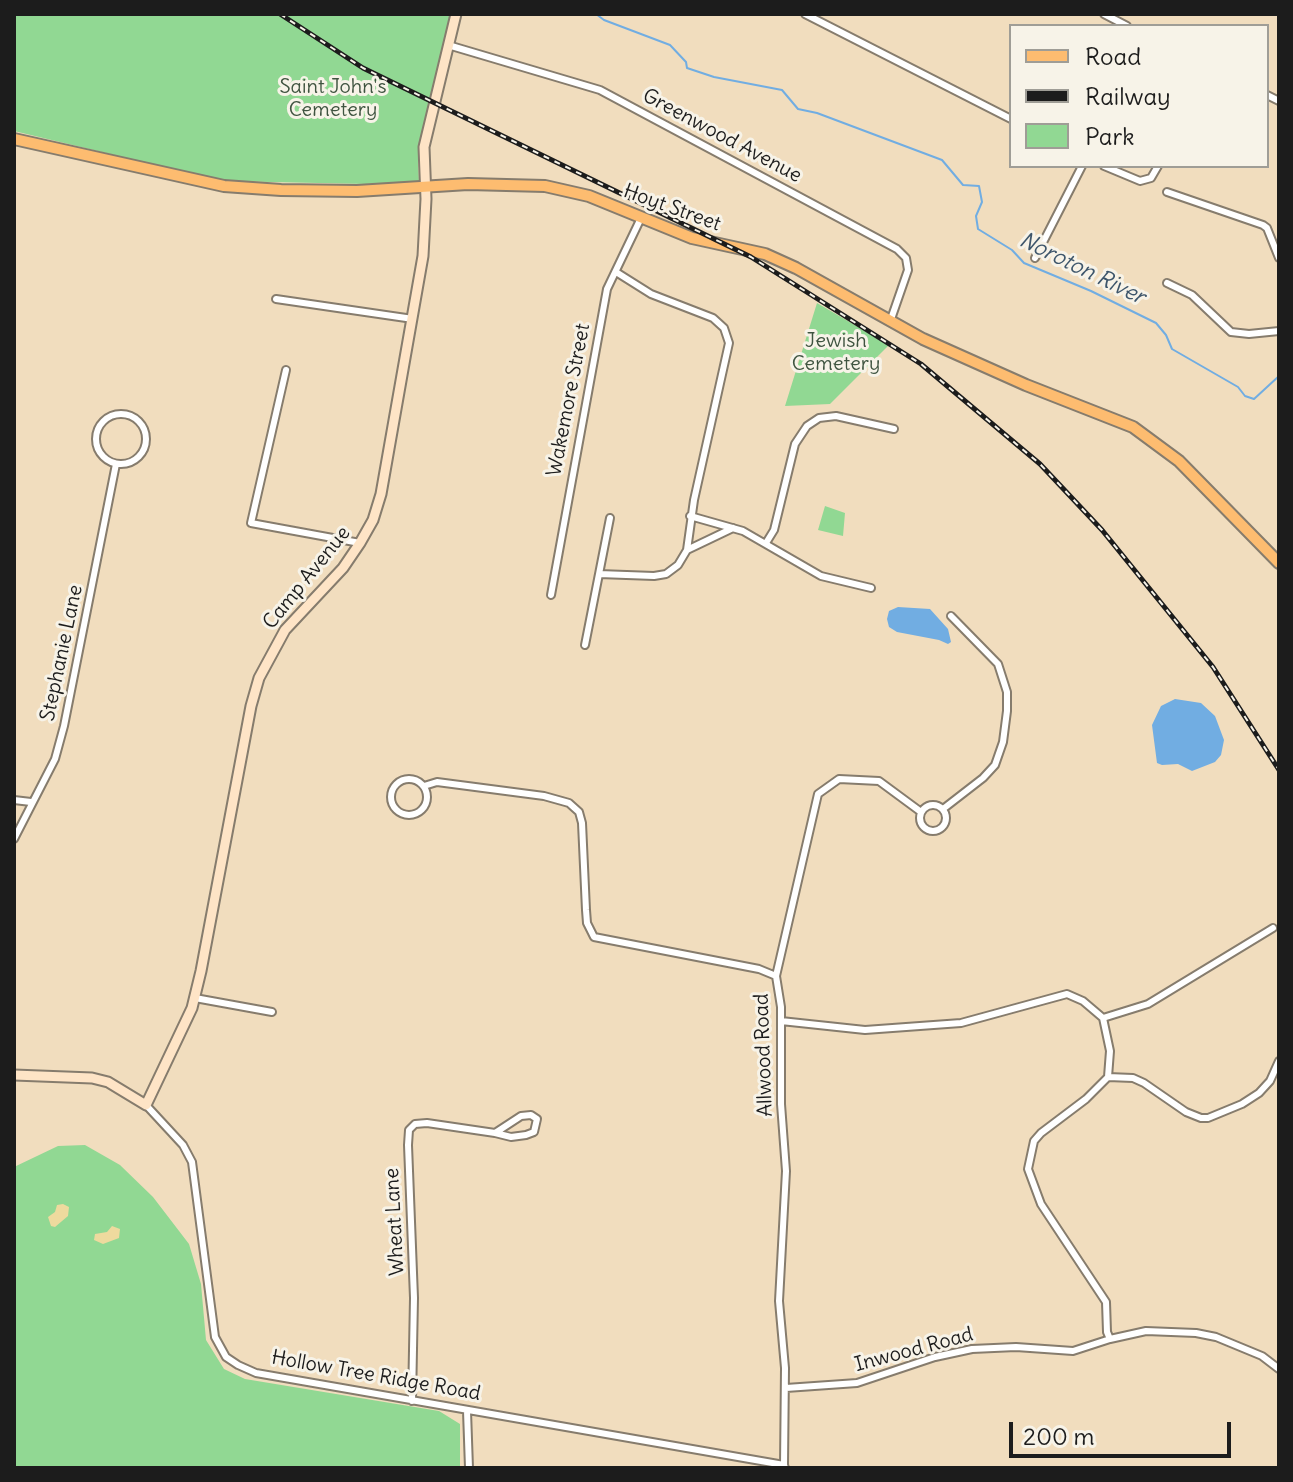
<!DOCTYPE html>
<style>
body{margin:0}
#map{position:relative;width:1293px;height:1482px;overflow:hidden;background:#f1ddbe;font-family:Delius,sans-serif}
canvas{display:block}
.frame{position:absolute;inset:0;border:16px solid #1c1c1c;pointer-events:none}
.legend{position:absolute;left:1009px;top:24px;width:260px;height:144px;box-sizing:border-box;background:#f7f3e8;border:2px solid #9f9d96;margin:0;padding:10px 14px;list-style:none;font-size:24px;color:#1c1c1c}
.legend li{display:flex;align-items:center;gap:16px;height:40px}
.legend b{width:40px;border:2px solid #9f9d96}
.scale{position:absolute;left:1009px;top:1422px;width:222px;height:36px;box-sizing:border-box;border:4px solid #1c1c1c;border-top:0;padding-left:10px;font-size:24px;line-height:28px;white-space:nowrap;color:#1c1c1c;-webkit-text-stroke:6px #f7f3e8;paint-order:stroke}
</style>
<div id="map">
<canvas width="1293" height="1482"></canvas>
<div class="frame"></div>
<ul class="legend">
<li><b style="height:10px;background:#fdbc70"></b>Road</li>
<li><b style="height:10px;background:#1c1c1c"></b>Railway</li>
<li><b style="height:22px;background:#91d893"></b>Park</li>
</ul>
<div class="scale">200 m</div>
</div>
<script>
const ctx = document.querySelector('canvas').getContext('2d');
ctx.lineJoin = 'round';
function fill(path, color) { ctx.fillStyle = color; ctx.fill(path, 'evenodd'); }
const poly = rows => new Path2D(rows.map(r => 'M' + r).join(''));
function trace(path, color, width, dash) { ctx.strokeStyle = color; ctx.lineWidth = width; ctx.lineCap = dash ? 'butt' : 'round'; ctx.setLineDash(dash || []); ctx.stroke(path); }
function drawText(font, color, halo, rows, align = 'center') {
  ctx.font = font + ' Delius,sans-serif'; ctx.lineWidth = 6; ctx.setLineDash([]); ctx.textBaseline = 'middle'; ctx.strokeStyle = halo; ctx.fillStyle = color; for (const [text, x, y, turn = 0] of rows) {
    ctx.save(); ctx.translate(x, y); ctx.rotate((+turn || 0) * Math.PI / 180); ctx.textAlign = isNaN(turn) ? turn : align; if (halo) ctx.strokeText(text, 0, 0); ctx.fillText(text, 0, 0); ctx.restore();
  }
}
const green = poly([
 [14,14,452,14,418,158,419,182,366,184,223,181,14,131],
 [817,303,889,345,830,404,785,406],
 [825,506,845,513,843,536,818,530],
 [85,1145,120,1165,153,1197,189,1244,201,1284,206,1340,224,1369,245,1379,439,1411,460,1424,460,1468,14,1468,14,1167,58,1146]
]);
const sand = poly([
 [63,1204,69,1207,68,1216,55,1227,51,1226,48,1217,55,1212,57,1205],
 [112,1226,120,1229,119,1238,103,1244,94,1240,95,1234,107,1232]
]);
const water = poly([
 [898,607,930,609,948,629,951,642,948,644,939,640,897,632,889,627,887,619,889,611],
 [1175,699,1201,703,1215,716,1224,740,1221,755,1215,762,1192,771,1178,764,1162,765,1157,763,1152,725,1161,706]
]);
const stream = poly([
 [596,14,604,20,670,45,686,62,687,68,714,77,782,90,798,109,817,113,942,160,963,185,979,186,982,202,976,216,978,229,1012,250,1024,263,1091,291,1156,323,1166,335,1172,349,1238,387,1245,396,1254,399,1279,376]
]);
const street = poly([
 [805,14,1011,119],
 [1104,14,1127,26],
 [448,45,600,90,897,249,906,258,908,270,890,322],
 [1267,95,1279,101],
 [1104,166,1140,181,1151,178,1158,166],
 [1167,192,1263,225,1267,228,1279,258],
 [1035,258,1082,166],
 [1167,283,1192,295,1231,332,1249,334,1279,331],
 [276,299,413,319],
 [286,370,251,523,360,543],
 '96 439a25 25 0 1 1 50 0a25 25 0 1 1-50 0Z',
 [690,516,743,531,821,576,871,588],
 [610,518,599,574,654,576,666,574,678,565,687,550,694,500,729,343,724,328,713,318,651,294,616,272],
 [766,543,774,530,795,444,807,426,819,418,836,416,894,429],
 [687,550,733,528],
 [551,595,607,289,641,218],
 [585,645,599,574],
 '391 797a18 18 0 1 1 36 0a18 18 0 1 1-36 0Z',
 [424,786,437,782,544,796,569,803,579,812,582,823,586,910,587,923,594,937,759,969,776,976],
 [14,800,31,802],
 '920 818a13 13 0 1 1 26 0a13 13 0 1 1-26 0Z',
 [943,809,983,778,995,765,1003,742,1007,711,1007,692,998,664,951,616],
 [14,839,55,759,64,726,116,464],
 [195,998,272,1012],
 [1103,1018,1148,1004,1273,928],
 [781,1021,865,1030,961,1023,1067,994,1083,1001,1103,1018,1110,1051,1108,1077,1086,1099,1041,1133,1034,1141,1028,1169,1041,1204,1106,1302,1107,1332,1110,1339],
 [1108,1077,1133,1078,1144,1083,1186,1112,1201,1118,1208,1118,1242,1104,1259,1093,1270,1081,1279,1061],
 [146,1105,183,1145,192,1162,215,1337,226,1357,238,1365,256,1373,784,1465,785,1468],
 [786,1388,857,1383,935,1357,972,1349,1016,1347,1073,1351,1110,1339,1146,1331,1196,1333,1216,1337,1262,1356,1279,1369],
 [412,1401,414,1298,408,1145,409,1130,415,1124,427,1123,495,1133,521,1116,531,1115,537,1119,534,1132,526,1135,511,1137,495,1133],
 [467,1411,469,1468],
 [784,1465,785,1368,779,1301,786,1171,781,1104,781,1007,776,976,818,794,839,779,879,781,921,812]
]);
const secondary = poly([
 [14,1075,92,1078,108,1082,146,1105,192,1008,201,971,251,706,259,678,285,630,343,568,360,543,373,520,381,494,423,256,426,199,424,147,456,14]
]);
const primary = poly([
 [14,139,224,186,281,190,357,191,468,184,545,186,589,196,692,238,765,254,796,268,923,339,1026,385,1133,427,1179,461,1279,563]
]);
const rail = poly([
 [280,14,363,68,751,257,921,364,1040,464,1102,530,1213,667,1279,770]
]);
const parkNames = [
 ["Saint John's",333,87],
 ["Cemetery",333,110],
 ["Jewish",836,341],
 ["Cemetery",836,364]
];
const streetNames = [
 ["Greenwood Avenue",722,136,28],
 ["Hoyt Street",672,208,20],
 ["Wakemore Street",569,400,-79],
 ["Camp Avenue",307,578,-51],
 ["Stephanie Lane",62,653,-78],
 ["Allwood Road",764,1055,-92],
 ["Wheat Lane",395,1222,-93],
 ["Inwood Road",914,1350,-15],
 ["Hollow Tree Ridge Road",376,1376,10]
];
const waterNames = [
 ["Noroton River",1082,269,26]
];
fill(green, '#91d893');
fill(sand, '#eeda9e');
fill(water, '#71ade2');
trace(stream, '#71ade2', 2);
trace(street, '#867c6d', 10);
trace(secondary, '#867c6d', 13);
trace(primary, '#867c6d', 14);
trace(street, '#fff', 6);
trace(secondary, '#fee4c6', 9);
trace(primary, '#fdbc70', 10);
trace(rail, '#1c1c1c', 5);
trace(rail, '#f7f3e8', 2, [6]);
drawText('20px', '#3f5440', '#f7f3e8', parkNames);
drawText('20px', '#1c1c1c', '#f7f3e8', streetNames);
drawText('italic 22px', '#3e566b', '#f7f3e8', waterNames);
</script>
